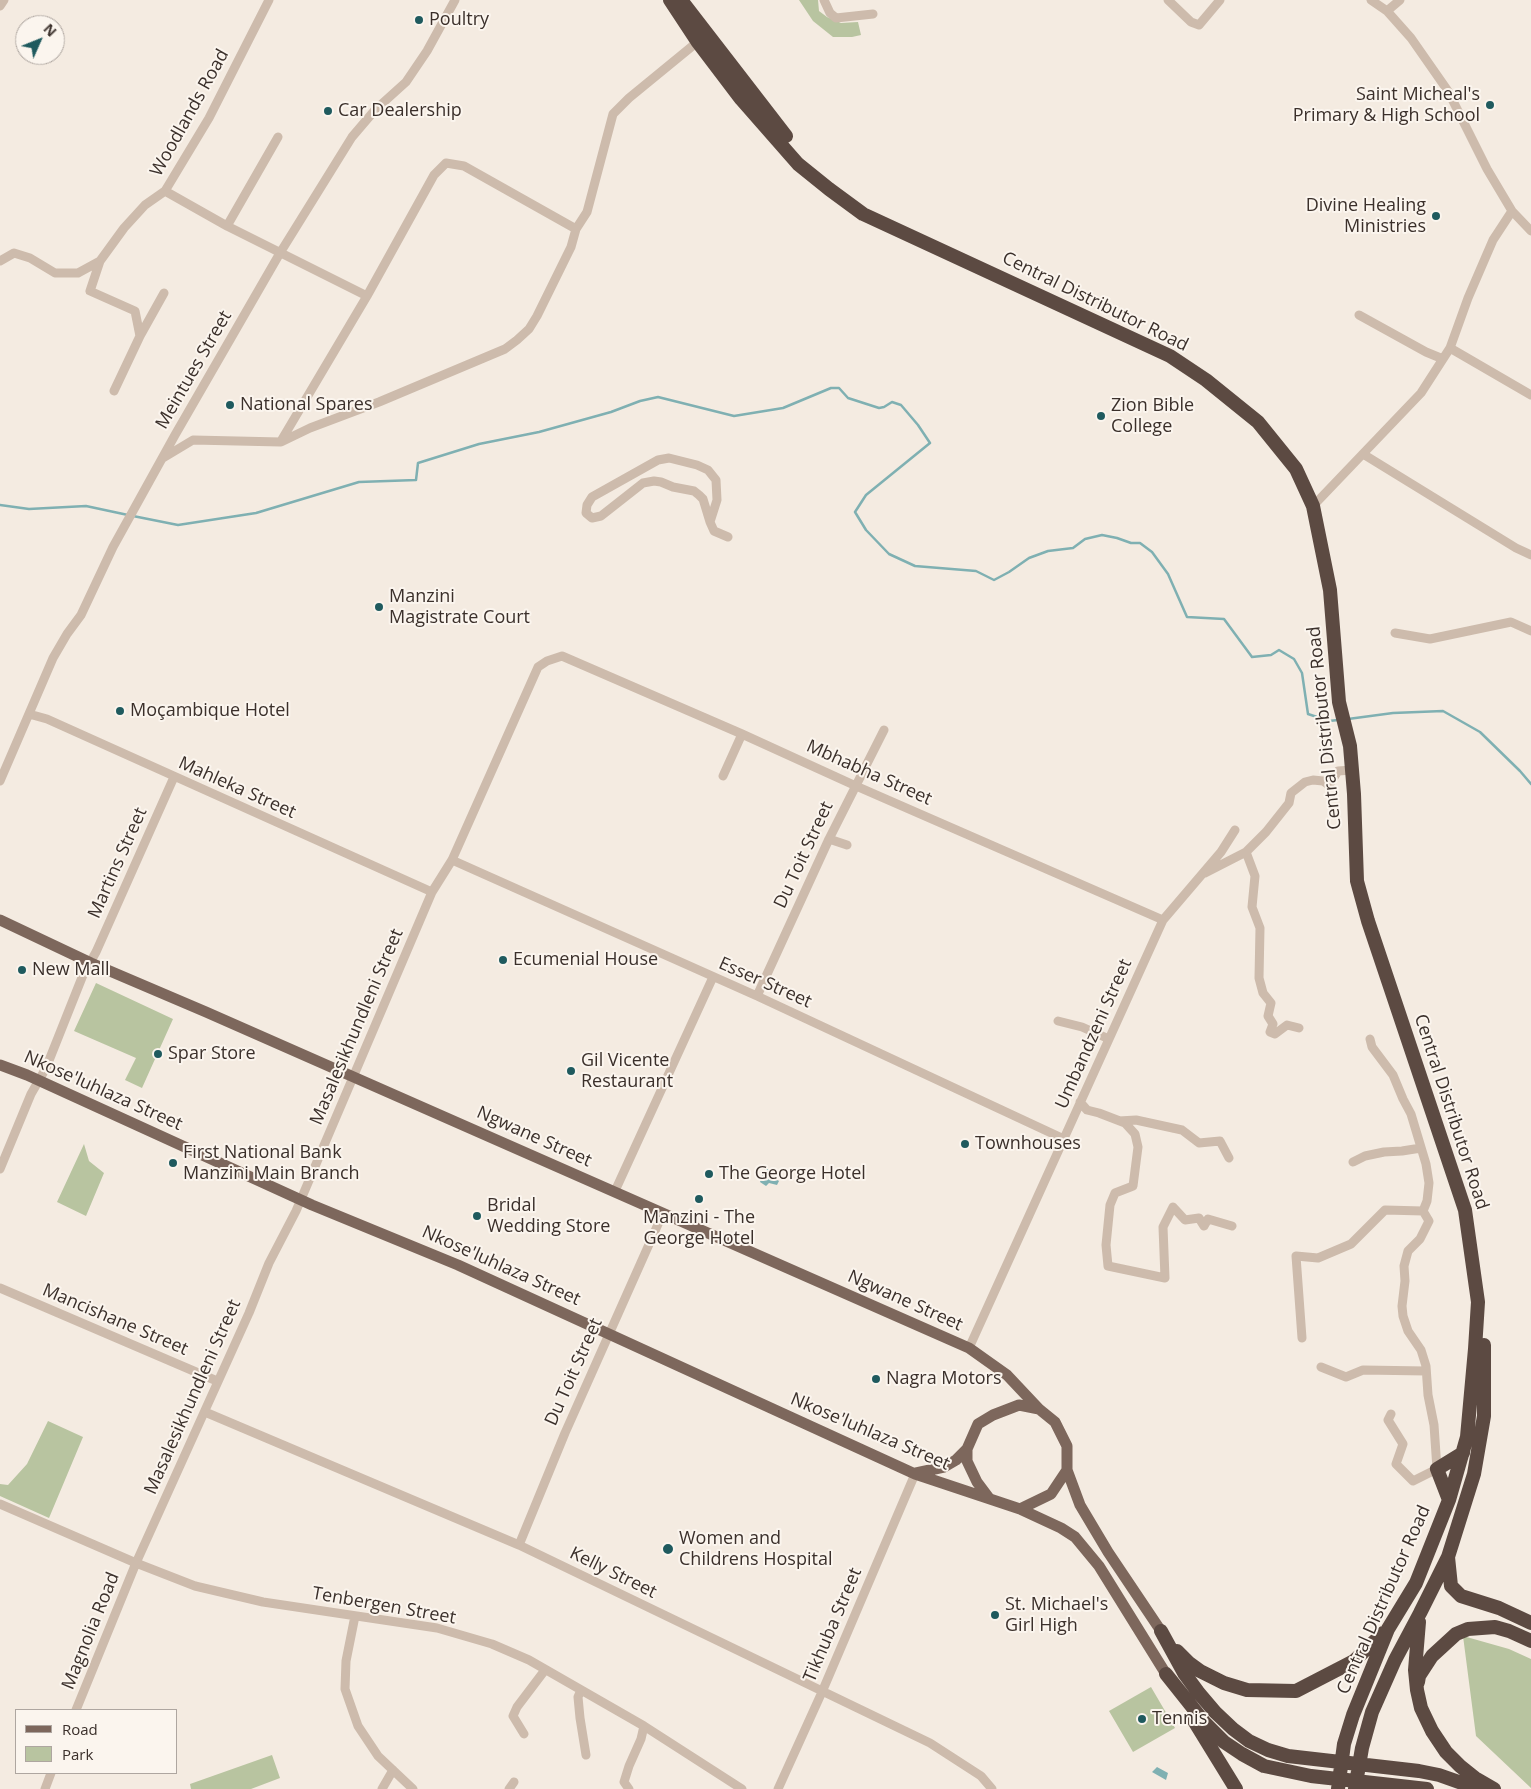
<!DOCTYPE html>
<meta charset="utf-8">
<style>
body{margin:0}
#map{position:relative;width:1531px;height:1789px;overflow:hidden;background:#f4ebe1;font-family:"Open Sans",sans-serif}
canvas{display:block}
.legend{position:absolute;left:15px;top:1709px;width:162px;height:65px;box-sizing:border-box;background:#fbf5ee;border:1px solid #aea6a0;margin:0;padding:6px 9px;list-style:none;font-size:15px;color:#3b302b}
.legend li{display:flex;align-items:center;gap:10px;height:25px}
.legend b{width:25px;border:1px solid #aea6a0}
.north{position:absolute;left:15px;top:15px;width:50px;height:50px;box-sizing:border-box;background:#fbf5ee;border:1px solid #aea6a0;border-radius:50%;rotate:46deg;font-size:14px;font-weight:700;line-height:20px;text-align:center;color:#3b302b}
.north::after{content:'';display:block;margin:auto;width:18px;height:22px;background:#1f5a5e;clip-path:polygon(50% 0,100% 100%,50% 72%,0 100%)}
</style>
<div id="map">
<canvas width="1531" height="1789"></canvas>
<ul class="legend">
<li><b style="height:6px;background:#7d675c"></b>Road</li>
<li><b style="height:14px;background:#b8c4a0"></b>Park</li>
</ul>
<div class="north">N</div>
</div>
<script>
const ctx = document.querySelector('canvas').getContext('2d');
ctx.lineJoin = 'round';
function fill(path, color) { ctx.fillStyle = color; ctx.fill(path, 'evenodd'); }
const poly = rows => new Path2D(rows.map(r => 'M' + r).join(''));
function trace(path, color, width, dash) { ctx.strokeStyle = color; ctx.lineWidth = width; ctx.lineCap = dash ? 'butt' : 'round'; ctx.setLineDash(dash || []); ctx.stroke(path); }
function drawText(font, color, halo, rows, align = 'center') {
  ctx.font = font + ' "Open Sans",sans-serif'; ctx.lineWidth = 4; ctx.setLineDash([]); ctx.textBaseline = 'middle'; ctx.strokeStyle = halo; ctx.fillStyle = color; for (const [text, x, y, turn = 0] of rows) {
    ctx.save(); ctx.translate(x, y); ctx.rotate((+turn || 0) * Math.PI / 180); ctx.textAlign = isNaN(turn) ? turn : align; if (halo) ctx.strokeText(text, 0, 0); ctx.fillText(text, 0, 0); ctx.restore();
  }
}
const green = poly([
 [818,0,819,11,827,17,841,23,858,22,861,35,852,37,833,37,813,21,799,0],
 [96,983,173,1019,142,1088,125,1080,136,1058,74,1031],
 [84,1144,89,1161,104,1173,86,1216,57,1202],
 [48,1421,83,1437,49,1518,0,1496,0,1484,8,1485,27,1464],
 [1463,1636,1509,1649,1531,1659,1531,1788,1476,1736],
 [1151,1687,1175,1728,1133,1752,1109,1711],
 [272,1755,280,1778,251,1789,191,1789,190,1784]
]);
const water = poly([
 [765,1168,772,1171,770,1177,775,1181,776,1179,779,1181,777,1185,769,1183,766,1186,760,1182],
 [1157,1767,1168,1773,1166,1780,1152,1772]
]);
const stream = poly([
 [0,505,29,509,86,506,128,515],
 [133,516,178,525,256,513,359,482,416,480,418,463,479,444,539,432,611,412,640,401,658,397,734,416,783,408,831,388,839,388,848,398,879,408,884,407,892,402,901,405,918,425,930,443,866,495,855,512,866,530,889,554,915,566,976,571,994,580,1009,572,1029,558,1048,551,1073,548,1085,539,1102,535,1117,538,1131,543,1140,543,1152,552,1168,574,1187,617,1224,619,1252,657,1271,655,1279,650,1294,659,1302,673,1308,714,1329,721,1338,720],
 [1348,719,1393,713,1443,711,1480,732,1520,771,1531,784]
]);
const minor = poly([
 [824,0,830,13,836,18,873,14],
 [1168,0,1191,22,1199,25,1220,0],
 [1371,0,1387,11,1411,38,1448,91,1487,169,1512,211,1531,231],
 [0,6,4,0],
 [1387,11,1400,0],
 [165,191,227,226,367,296],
 [227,226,278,137],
 [0,261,14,253,30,258,55,273,78,273,100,261,124,228,145,205,165,191,209,118,269,0],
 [100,261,90,291,135,311,140,336],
 [1359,315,1426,352,1443,359],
 [1450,348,1531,395],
 [114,391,140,336,164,293],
 [281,441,367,296,434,175,446,163,464,166,576,229],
 [1363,454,1516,548,1531,555],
 [163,458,193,440,281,442,310,428,379,402,505,349,517,340,529,329,537,316,571,247,576,229,587,212,613,114,629,98,701,39],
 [1313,506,1421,393,1450,348,1468,298,1493,240,1512,211],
 [710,522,717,500,716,480,708,470,697,465,669,458,658,460,592,497,587,505,586,513,592,518,601,516,643,483,654,481,661,482,673,487,694,491,699,495,703,499,710,522,714,531,728,537],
 [1395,633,1430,639,1511,622,1531,631],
 [29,714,47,719,432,892],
 [723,776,742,734],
 [0,781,53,658,67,634,81,615,113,547,175,435,280,253,352,137,375,110,406,82,427,51,455,0],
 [829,839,847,845],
 [1246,852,1255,876,1252,907,1260,928,1259,978,1263,993,1271,1003,1268,1016,1273,1024,1270,1032,1275,1034,1287,1025,1299,1028],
 [452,860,757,996,1064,1139],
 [1205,873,1246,852,1266,832,1289,803,1291,793,1305,782,1313,780,1323,781,1329,785,1338,771,1352,770],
 [757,996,829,839,884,730],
 [1058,1021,1082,1027,1109,1039],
 [1370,1039,1372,1047,1393,1075,1403,1099,1411,1114,1426,1164,1429,1183,1427,1201,1423,1211,1429,1221,1420,1239,1408,1251,1404,1266,1405,1281,1402,1306,1403,1316,1408,1331,1421,1350,1426,1366,1428,1395,1434,1425,1437,1469,1413,1481,1396,1464,1403,1444,1388,1420,1391,1414],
 [1080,1102,1087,1110,1099,1113,1125,1123,1135,1134,1138,1147,1133,1186,1115,1193,1110,1205,1106,1245,1108,1266,1165,1278,1163,1227,1173,1207,1185,1220,1199,1218,1204,1226,1208,1219,1232,1226],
 [1119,1121,1136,1120,1182,1130,1199,1143,1220,1141,1229,1158],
 [1353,1162,1365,1156,1384,1152,1402,1151,1421,1148],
 [0,1169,31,1094,46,1068,83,975,96,952,174,777],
 [615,1191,713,977],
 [0,1288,217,1381],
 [1302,1338,1296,1256,1318,1258,1351,1244,1385,1210,1423,1211],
 [969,1348,1163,920,1221,852,1235,830],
 [1321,1367,1346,1377,1363,1370,1426,1371],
 [205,1412,519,1545,930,1743,981,1776,992,1789],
 [0,1504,136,1563,195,1586,263,1602,437,1628,492,1644,529,1660,644,1726,742,1789],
 [519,1545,565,1433,663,1213],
 [355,1616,346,1661,345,1689,358,1726,378,1756,413,1789],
 [581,1690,578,1697,580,1718,586,1755],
 [76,1710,136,1563,249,1313,269,1263,296,1211,432,892,452,860,538,667,547,661,562,656,742,734,856,786,1163,920],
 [524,1734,513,1716,517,1707,545,1670],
 [45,1789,51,1773],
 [382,1789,393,1770],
 [509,1789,514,1782],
 [629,1789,624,1782,629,1766,641,1739,644,1726],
 [778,1789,822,1692,915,1474]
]);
const major = poly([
 [0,920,91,963,206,1012,969,1348,1007,1375,1039,1409,1055,1422,1067,1446,1067,1470,1080,1505,1108,1552,1161,1631],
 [0,1065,27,1075,312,1205,458,1265,915,1474,1020,1509,1061,1528,1075,1537,1099,1566,1166,1674],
 [916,1473,944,1467,956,1460,967,1449],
 [989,1498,977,1482,967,1461,967,1449,978,1424,993,1415,1019,1405,1039,1409],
 [1020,1509,1051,1494,1067,1470]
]);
const highway = poly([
 [670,0,697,41,741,99,798,164,829,189,863,214,1170,356,1206,380,1258,422,1296,469,1313,506,1330,590,1339,702,1350,746,1354,794,1357,881,1368,921,1465,1210,1478,1302,1475,1349,1467,1437,1449,1500,1416,1583,1388,1629,1353,1715,1344,1744,1338,1789],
 [681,0,786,136],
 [1449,1500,1437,1469,1463,1453],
 [1448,1557,1451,1586,1461,1596,1499,1608,1531,1623],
 [1419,1622,1415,1670,1417,1690,1421,1708,1432,1731,1446,1752,1460,1766,1475,1778,1494,1789],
 [1161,1631,1184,1673,1198,1692,1215,1712,1233,1729,1249,1741,1268,1750,1288,1756,1419,1771,1439,1775,1479,1789],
 [1177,1651,1189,1663,1200,1671,1224,1683,1247,1690,1296,1691,1354,1661,1383,1633],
 [1166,1674,1205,1723,1224,1742,1242,1754,1264,1766,1311,1776,1427,1789],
 [1418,1682,1419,1676,1432,1656,1456,1634,1468,1629,1495,1627,1509,1631,1531,1641],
 [1193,1719,1236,1789],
 [1355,1789,1362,1748,1372,1712,1395,1660,1420,1613,1448,1557,1474,1474,1484,1416,1484,1345]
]);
const markers = [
 [419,20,5,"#1f5a5e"],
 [1490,105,5,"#1f5a5e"],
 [328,111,5,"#1f5a5e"],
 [1436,216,5,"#1f5a5e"],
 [230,405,5,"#1f5a5e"],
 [1101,416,5,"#1f5a5e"],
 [379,607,5,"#1f5a5e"],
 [120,711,5,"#1f5a5e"],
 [503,960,5,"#1f5a5e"],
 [22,970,5,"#1f5a5e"],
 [158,1054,5,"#1f5a5e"],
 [571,1071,5,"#1f5a5e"],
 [965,1144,5,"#1f5a5e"],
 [173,1163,5,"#1f5a5e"],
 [709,1174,5,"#1f5a5e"],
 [699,1199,5,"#1f5a5e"],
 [477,1216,5,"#1f5a5e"],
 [876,1379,5,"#1f5a5e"],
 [668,1549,6,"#1f5a5e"],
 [995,1615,5,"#1f5a5e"],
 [1142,1719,5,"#1f5a5e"]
];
const poiNames = [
 ["Poultry",429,20],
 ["Saint Micheal's",1480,95,"right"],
 ["Primary & High School",1480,116,"right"],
 ["Car Dealership",338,111],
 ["Divine Healing",1426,206,"right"],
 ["Ministries",1426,227,"right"],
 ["National Spares",240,405],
 ["Zion Bible",1111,406],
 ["College",1111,427],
 ["Manzini",389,597],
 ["Magistrate Court",389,618],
 ["Moçambique Hotel",130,711],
 ["Ecumenial House",513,960],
 ["New Mall",32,970],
 ["Spar Store",168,1054],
 ["Gil Vicente",581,1061],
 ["Restaurant",581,1082],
 ["Townhouses",975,1144],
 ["First National Bank",183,1153],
 ["Manzini Main Branch",183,1174],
 ["The George Hotel",719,1174],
 ["Bridal",487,1206],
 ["Wedding Store",487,1227],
 ["Manzini - The",699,1218,"center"],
 ["George Hotel",699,1239,"center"],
 ["Nagra Motors",886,1379],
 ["Women and",679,1539],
 ["Childrens Hospital",679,1560],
 ["St. Michael's",1005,1605],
 ["Girl High",1005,1626],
 ["Tennis",1152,1719]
];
const streetNames = [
 ["Woodlands Road",190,113,-61],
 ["Central Distributor Road",1095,302,26],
 ["Meintues Street",194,370,-60],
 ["Central Distributor Road",1325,728,-96],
 ["Mbhabha Street",869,773,24],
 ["Mahleka Street",237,788,24],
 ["Du Toit Street",804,855,-65],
 ["Martins Street",118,863,-66],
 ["Esser Street",765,983,24],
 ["Masalesikhundleni Street",357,1027,-67],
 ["Umbandzeni Street",1094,1034,-66],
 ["Nkose'luhlaza Street",103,1091,24],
 ["Central Distributor Road",1451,1112,72],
 ["Ngwane Street",534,1137,24],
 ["Nkose'luhlaza Street",501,1266,24],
 ["Ngwane Street",905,1301,24],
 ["Mancishane Street",115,1320,23],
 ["Du Toit Street",574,1372,-66],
 ["Masalesikhundleni Street",193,1397,-66],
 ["Nkose'luhlaza Street",870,1432,23],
 ["Kelly Street",613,1573,26],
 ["Central Distributor Road",1384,1600,-66],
 ["Tenbergen Street",384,1606,10],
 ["Tikhuba Street",833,1625,-67],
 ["Magnolia Road",91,1631,-68]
];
fill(green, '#b8c4a0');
fill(water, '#7fb0b2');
trace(stream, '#7fb0b2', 2.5);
trace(minor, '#cdbbac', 9);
trace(major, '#7d675c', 11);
trace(highway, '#5c4a42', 14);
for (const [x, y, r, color] of markers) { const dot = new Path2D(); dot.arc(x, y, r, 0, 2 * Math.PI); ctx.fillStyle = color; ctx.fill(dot); trace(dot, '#fbf5ee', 2); }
drawText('18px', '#3b302b', '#fbf5ee', poiNames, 'left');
drawText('18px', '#3b302b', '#fbf5ee', streetNames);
</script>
